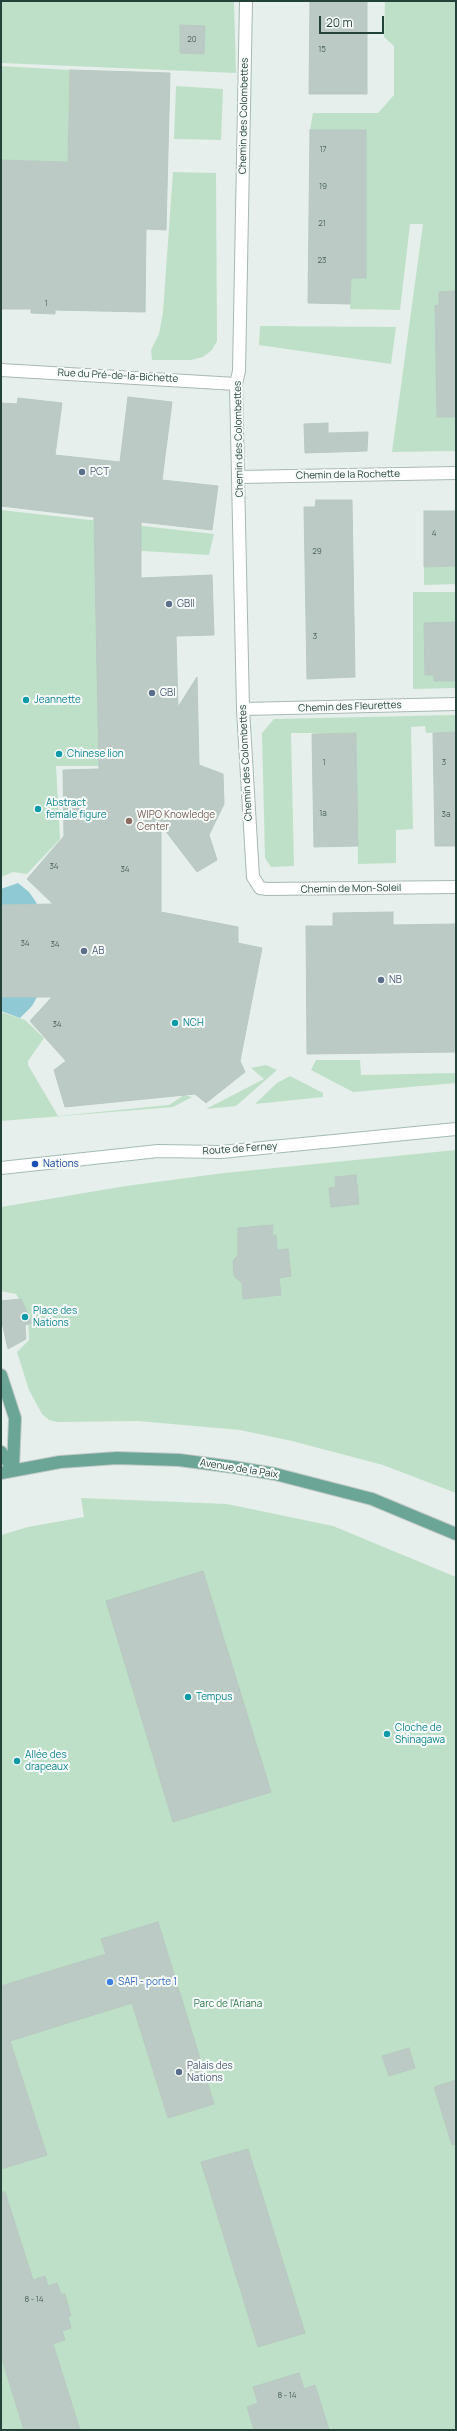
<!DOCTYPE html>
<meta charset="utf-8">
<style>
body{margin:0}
#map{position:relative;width:457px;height:2431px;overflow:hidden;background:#e6efeb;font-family:Manrope,sans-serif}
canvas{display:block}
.frame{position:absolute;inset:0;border:2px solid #24423a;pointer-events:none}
.scale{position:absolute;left:319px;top:16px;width:65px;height:18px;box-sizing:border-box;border:2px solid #24423a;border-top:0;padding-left:5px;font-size:12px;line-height:14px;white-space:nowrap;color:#24423a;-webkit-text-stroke:3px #f7fbf9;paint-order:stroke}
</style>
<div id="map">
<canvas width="457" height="2431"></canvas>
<div class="frame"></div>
<div class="scale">20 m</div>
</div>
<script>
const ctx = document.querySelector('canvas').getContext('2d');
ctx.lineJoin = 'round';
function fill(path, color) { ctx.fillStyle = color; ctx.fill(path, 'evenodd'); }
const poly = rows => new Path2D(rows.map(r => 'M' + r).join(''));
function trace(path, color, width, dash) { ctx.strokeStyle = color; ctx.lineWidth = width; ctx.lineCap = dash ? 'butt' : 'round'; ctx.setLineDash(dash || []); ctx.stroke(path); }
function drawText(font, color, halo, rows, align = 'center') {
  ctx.font = font + ' Manrope,sans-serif'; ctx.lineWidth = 4; ctx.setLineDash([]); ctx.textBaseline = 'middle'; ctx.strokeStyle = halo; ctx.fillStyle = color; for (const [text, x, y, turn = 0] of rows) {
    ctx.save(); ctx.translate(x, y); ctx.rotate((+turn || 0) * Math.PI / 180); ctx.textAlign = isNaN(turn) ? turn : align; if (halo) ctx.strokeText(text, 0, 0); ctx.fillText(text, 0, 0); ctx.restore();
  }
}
const green = poly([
 [1,1,234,1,236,73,1,63],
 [385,1,456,1,456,451,392,452,423,224,410,224,400,310,350,309,351,278,366,242,366,131,310,130,313,113,378,113,394,95,394,46,384,37],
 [1,66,70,70,68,162,1,160],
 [176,86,223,89,221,140,174,139],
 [173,172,216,173,217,341,212,350,203,357,191,360,152,360,151,350,159,334,163,312],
 [260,326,396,327,391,364,259,345],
 [1,510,214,534,209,555,126,550,111,766,56,766,60,839,27,874,13,872,1,877],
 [456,566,456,584,424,585,424,567],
 [413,592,456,592,456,688,413,689],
 [456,715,456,732,426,733,425,726,411,727,413,829,396,830,396,863,358,864,356,733,291,733,294,866,271,867,265,858,262,733,274,719],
 [1,1012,25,1020,44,1038,28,1061,28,1065,58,1116,169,1105,184,1095,192,1097,173,1107,1,1121],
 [316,1060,360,1060,361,1075,456,1073,456,1083,353,1092,311,1070],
 [266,1065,277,1070,236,1106,206,1109,264,1079,251,1068],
 [290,1076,323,1093,323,1097,255,1104,277,1083],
 [456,1150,456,1493,383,1465,292,1441,240,1430,138,1421,57,1422,49,1420,42,1414,29,1390,17,1352,29,1340,28,1316,16,1294,1,1291,1,1207,126,1186,224,1173],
 [81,1498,227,1504,333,1526,456,1577,456,2430,1,2430,1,1535,28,1527,84,1517]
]);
const water = poly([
 [18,883,29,892,36,902,38,908,1,905,1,889],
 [1,997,37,997,32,1006,20,1018,1,1011]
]);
const building = poly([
 [310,1,367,1,367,94,309,94,310,1],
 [180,25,205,26,204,54,180,53,180,25],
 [70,70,170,73,166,230,146,229,145,312,55,310,55,314,31,313,31,309,1,309,1,160,68,162,70,70],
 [310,130,366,130,366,278,351,278,350,304,308,303,310,130],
 [456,291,456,417,437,417,435,305,439,306,439,292,456,291],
 [128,397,172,402,162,480,218,486,212,530,141,522,141,578,212,575,214,635,176,636,178,707,197,677,199,765,223,774,224,804,209,835,217,860,197,872,161,825,161,912,238,927,238,943,262,948,240,1061,245,1072,206,1103,195,1094,65,1107,54,1070,66,1061,30,1021,52,997,1,997,1,905,53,904,27,879,64,836,63,770,99,769,94,517,1,506,1,403,17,404,18,398,62,403,55,455,120,462,128,397],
 [328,423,328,433,368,432,367,451,305,453,304,424,328,423],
 [316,500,352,500,355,677,307,679,304,507,315,507,316,500],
 [424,511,456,511,456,566,424,567,424,511],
 [456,622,456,681,434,681,434,675,425,675,424,623,456,622],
 [456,732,456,846,435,846,433,733,456,732],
 [356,733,358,846,314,847,312,734,356,733],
 [393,912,393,925,456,924,456,1052,307,1054,306,926,333,926,333,913,393,912],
 [356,1175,359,1204,331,1207,329,1188,336,1187,335,1177,356,1175],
 [273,1225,272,1235,276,1235,277,1250,288,1249,291,1276,279,1278,281,1295,243,1299,242,1283,234,1276,233,1261,238,1255,238,1228,273,1225],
 [21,1299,32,1323,25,1325,26,1339,8,1349,1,1318,1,1301,21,1299],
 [203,1571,271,1792,173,1822,106,1601,203,1571],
 [158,1922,214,2104,168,2118,132,2003,10,2041,47,2155,1,2169,1,1986,106,1954,101,1939,158,1922],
 [409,2048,415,2068,389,2076,382,2056,409,2048],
 [456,2080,456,2144,452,2145,434,2087,456,2080],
 [248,2149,305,2333,258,2347,201,2162,248,2149],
 [1,2192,5,2192,33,2280,45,2276,48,2286,57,2283,61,2294,65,2294,71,2316,68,2317,71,2328,62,2331,65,2340,53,2344,80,2430,24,2430,1,2356,1,2192],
 [299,2373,304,2389,315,2385,329,2430,254,2430,247,2407,258,2403,253,2387,299,2373]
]);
const street = poly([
 [246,1,240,318,239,371,236,384,243,709,253,877,260,888,267,889,456,887],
 [1,370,236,384],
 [239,477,456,473],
 [243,709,456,704]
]);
const secondary = poly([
 [1,1168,158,1151,221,1152,456,1129]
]);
const primary = poly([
 [1,1375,15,1418,13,1469],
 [1,1452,13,1469],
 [1,1473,60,1462,117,1458,179,1460,233,1467,275,1474,372,1499,456,1534]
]);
const markers = [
 [82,472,4,"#5c6f8a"],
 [169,604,4,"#5c6f8a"],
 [152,693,4,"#5c6f8a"],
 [26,700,4,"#0f9aa8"],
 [59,754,4,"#0f9aa8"],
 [38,809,4,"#0f9aa8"],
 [129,821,4,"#8d6e63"],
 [84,951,4,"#5c6f8a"],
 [381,980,4,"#5c6f8a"],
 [175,1023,4,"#0f9aa8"],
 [35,1164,4,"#1a4fb4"],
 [25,1317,4,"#0f9aa8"],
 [188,1697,4,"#0f9aa8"],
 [387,1734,4,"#0f9aa8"],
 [17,1761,4,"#0f9aa8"],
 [110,1982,4,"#3f7fe0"],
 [179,2072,4,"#5c6f8a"]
];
const numberNames = [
 ["20",192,40],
 ["15",322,50],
 ["17",323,150],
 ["19",323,187],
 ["21",322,224],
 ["23",322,261],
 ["1",46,304],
 ["4",434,534],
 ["29",317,552],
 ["3",315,637],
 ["1",324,763],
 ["3",444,763],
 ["1a",323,814],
 ["3a",446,815],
 ["34",54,867],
 ["34",125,870],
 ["34",25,944],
 ["34",55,945],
 ["34",57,1025],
 ["8 - 14",34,2300],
 ["8 - 14",287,2396]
];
const streetNames = [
 ["Chemin des Colombettes",244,116,-89],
 ["Rue du Pré-de-la-Bichette",118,376,3],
 ["Chemin des Colombettes",239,439,-91],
 ["Chemin de la Rochette",348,475,-1],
 ["Chemin des Fleurettes",350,707,-2],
 ["Chemin des Colombettes",246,763,-93],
 ["Chemin de Mon-Soleil",351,889,-1],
 ["Route de Ferney",240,1149,-4],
 ["Avenue de la Paix",239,1469,9]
];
const serviceNames = [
 ["PCT",90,472],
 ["GBII",177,604],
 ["GBI",160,693],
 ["AB",92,951],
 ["NB",389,980],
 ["Palais des",187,2066],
 ["Nations",187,2078]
];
const cultureNames = [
 ["Jeannette",34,700],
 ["Chinese lion",67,754],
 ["Abstract",46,803],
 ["female figure",46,815],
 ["NCH",183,1023],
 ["Place des",33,1311],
 ["Nations",33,1323],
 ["Tempus",196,1697],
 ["Cloche de",395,1728],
 ["Shinagawa",395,1740],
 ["Allée des",25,1755],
 ["drapeaux",25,1767]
];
const educationNames = [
 ["WIPO Knowledge",137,815],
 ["Center",137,827]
];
const transitNames = [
 ["Nations",43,1164]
];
const shopNames = [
 ["SAFI - porte 1",118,1982]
];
const parkNames = [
 ["Parc de l'Ariana",228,2004]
];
fill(green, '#bfe0c8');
fill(water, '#8ec9d4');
fill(building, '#bbcac4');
trace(building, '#b8c9c2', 1);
trace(street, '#a8b8b2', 14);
trace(secondary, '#a4bbb3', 14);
trace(primary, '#c2cac8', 14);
trace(street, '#fff', 12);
trace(secondary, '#fff', 12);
trace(primary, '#6aa596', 12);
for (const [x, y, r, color] of markers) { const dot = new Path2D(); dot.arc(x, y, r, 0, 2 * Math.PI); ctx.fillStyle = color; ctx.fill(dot); trace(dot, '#f7fbf9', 1.5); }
drawText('8px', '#4a645c', null, numberNames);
drawText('10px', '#24423a', '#f7fbf9', streetNames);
drawText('10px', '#4e5e75', '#f7fbf9', serviceNames, 'left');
drawText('10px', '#0d838f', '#f7fbf9', cultureNames, 'left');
drawText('10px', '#785e54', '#f7fbf9', educationNames, 'left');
drawText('10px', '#164399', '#f7fbf9', transitNames, 'left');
drawText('10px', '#366cbe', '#f7fbf9', shopNames, 'left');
drawText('10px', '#2d7a4b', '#f7fbf9', parkNames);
</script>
